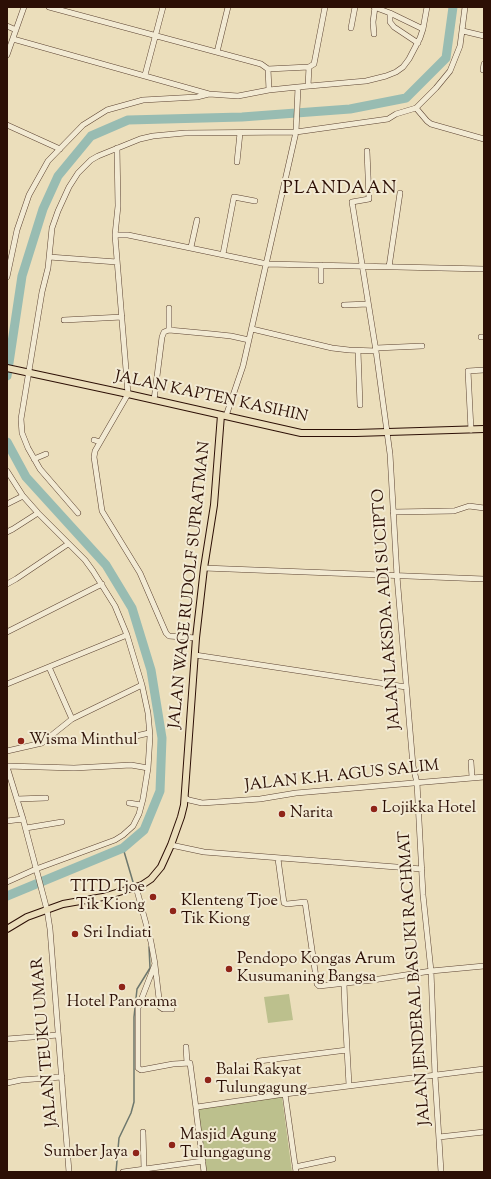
<!DOCTYPE html>
<style>
body{margin:0}
#map{position:relative;width:491px;height:1179px;overflow:hidden;background:#ebdebb;font-family:"Sorts Mill Goudy",serif}
canvas{display:block}
.frame{position:absolute;inset:0;border:8px solid #2c0f05;pointer-events:none}
</style>
<div id="map">
<canvas width="491" height="1179"></canvas>
<div class="frame"></div>
</div>
<script>
const ctx = document.querySelector('canvas').getContext('2d');
ctx.lineJoin = 'round';
function fill(path, color) { ctx.fillStyle = color; ctx.fill(path, 'evenodd'); }
const poly = rows => new Path2D(rows.map(r => 'M' + r).join(''));
function trace(path, color, width, dash) { ctx.strokeStyle = color; ctx.lineWidth = width; ctx.lineCap = dash ? 'butt' : 'round'; ctx.setLineDash(dash || []); ctx.stroke(path); }
function drawText(font, color, halo, rows, align = 'center') {
  ctx.font = font + ' "Sorts Mill Goudy",serif'; ctx.lineWidth = 4; ctx.setLineDash([]); ctx.textBaseline = 'middle'; ctx.strokeStyle = halo; ctx.fillStyle = color; for (const [text, x, y, turn = 0] of rows) {
    ctx.save(); ctx.translate(x, y); ctx.rotate((+turn || 0) * Math.PI / 180); ctx.textAlign = isNaN(turn) ? turn : align; if (halo) ctx.strokeText(text, 0, 0); ctx.fillText(text, 0, 0); ctx.restore();
  }
}
const green = poly([
 [289,994,293,1020,268,1023,264,997],
 [282,1097,292,1172,205,1172,198,1110,200,1108]
]);
const stream = poly([
 [123,848,133,882],
 [116,1172,119,1138,131,1113,134,1102,134,1017,137,989,150,968,149,947]
]);
const river = poly([
 [7,376,22,276,43,209,58,176,91,136,128,120,242,117,350,109,406,98,446,58,453,7],
 [7,442,26,477,106,565,132,608,151,670,162,738,160,791,144,830,123,848,7,896]
]);
const minor = poly([
 [49,7,261,64,268,69,269,90,298,87,296,132,243,366,226,416],
 [374,7,390,13,423,29],
 [390,13,390,22,394,27,418,43],
 [7,26,16,30],
 [351,28,355,7],
 [463,31,484,36],
 [374,34,373,22,375,7],
 [13,39,209,94,238,96,269,90],
 [217,52,228,7],
 [7,55,24,7],
 [268,69,309,67,314,64,325,7],
 [483,70,484,64],
 [145,75,163,7],
 [308,86,309,67],
 [298,87,366,81,386,76,396,72,403,67,409,59,420,38,423,29,427,7],
 [416,108,427,121,431,124,484,139],
 [7,125,60,149],
 [367,151,369,199,352,202,376,351,390,454,397,576,413,766,417,783,423,895,431,971,435,1075,441,1172],
 [237,162,240,133],
 [115,235,118,206,117,148],
 [191,247,197,220],
 [223,254,234,197,255,201],
 [49,257,117,262],
 [389,267,400,193],
 [7,277,17,230,29,195,48,161,83,125,107,110,143,100,197,97,209,94],
 [321,281,321,265],
 [344,305,368,304],
 [64,320,122,317],
 [252,329,332,348,349,350,376,351],
 [169,330,169,308],
 [481,337,484,337],
 [376,348,422,346],
 [358,351,360,405],
 [154,400,162,337,164,332,169,330,212,334,231,336,249,340],
 [471,430,468,371,484,370],
 [94,440,100,442],
 [34,459,46,454],
 [7,471,23,496,38,513,85,560,93,571,115,606,127,635,142,685,148,713,150,736,148,768,143,799,139,814,133,826,123,835,115,840,36,869,7,882],
 [7,504,23,496],
 [393,512,454,511,469,506,484,508],
 [78,513,40,469,28,448,22,433,21,419,42,292,48,268,52,228,58,211,69,187,78,173,91,160,98,156,140,139,153,136,185,133,296,132,388,119,396,114,416,108,436,88,450,71,460,46,465,7],
 [7,532,13,529,38,513],
 [204,568,484,579],
 [7,584,16,579,68,544],
 [7,632,102,584],
 [196,638,169,636,166,633,140,573,102,511,94,457,95,451,128,394,115,235,128,235,267,264,484,269],
 [195,655,406,687],
 [49,667,72,719],
 [7,684,127,635],
 [136,736,149,733],
 [7,751,42,743,72,719,142,685],
 [471,762,472,777],
 [7,766,74,768,131,765,148,768],
 [7,767,23,819,47,910,50,929,69,1172],
 [185,798,189,800,202,803,260,799,296,793,484,777],
 [17,799,46,798],
 [129,803,141,805],
 [7,821,23,819],
 [26,828,62,822],
 [171,845,204,852,422,869],
 [278,859,284,903,287,904,305,902,317,984,319,986,373,980,431,971,484,966],
 [136,887,151,942,155,964,138,1008,138,1068,141,1070,173,1064,190,1063,196,1108],
 [155,965,160,1007,163,1009,172,1009],
 [344,983,345,1012,349,1085],
 [7,1039,58,1035],
 [186,1047,187,1063],
 [259,1061,347,1050],
 [7,1083,21,1080,62,1077],
 [285,1094,484,1069],
 [143,1132,144,1169],
 [439,1137,484,1132],
 [295,1167,333,1159],
 [123,1172,203,1161],
 [204,1172,196,1110,197,1107,285,1094,296,1172]
]);
const major = poly([
 [7,368,128,394,301,433,356,433,484,429],
 [7,929,27,917,63,904,103,897,142,885,151,879,161,867,171,845,181,817,184,805,196,638,204,568,214,505,221,415]
]);
const markers = [
 [21,741,4,"#8f2418"],
 [374,809,4,"#8f2418"],
 [282,814,4,"#8f2418"],
 [153,897,4,"#8f2418"],
 [173,911,4,"#8f2418"],
 [75,934,4,"#8f2418"],
 [229,969,4,"#8f2418"],
 [122,987,4,"#8f2418"],
 [208,1080,4,"#8f2418"],
 [172,1145,4,"#8f2418"],
 [136,1153,4,"#8f2418"]
];
const streetNames = [
 ["JALAN KAPTEN KASIHIN",211,398,12],
 ["JALAN WAGE RUDOLF SUPRATMAN",191,585,-84],
 ["JALAN LAKSDA. ADI SUCIPTO",388,609,-94],
 ["JALAN K.H. AGUS SALIM",342,777,-6],
 ["JALAN JENDERAL BASUKI RACHMAT",416,978,-94],
 ["JALAN TEUKU UMAR",46,1042,-95]
];
const poiNames = [
 ["Wisma Minthul",29,741],
 ["Lojikka Hotel",382,809],
 ["Narita",290,814],
 ["TITD Tjoe",145,888,"right"],
 ["Tik Kiong",145,906,"right"],
 ["Klenteng Tjoe",181,902],
 ["Tik Kiong",181,920],
 ["Sri Indiati",83,934],
 ["Pendopo Kongas Arum",237,960],
 ["Kusumaning Bangsa",237,978],
 ["Hotel Panorama",122,1003,"center"],
 ["Balai Rakyat",216,1071],
 ["Tulungagung",216,1089],
 ["Masjid Agung",180,1136],
 ["Tulungagung",180,1154],
 ["Sumber Jaya",128,1153,"right"]
];
const quarterNames = [
 ["PLANDAAN",340,190]
];
fill(green, '#bcc08d');
trace(stream, '#6d776d', 1.5);
trace(river, '#98bcb2', 9);
trace(minor, '#5c4332', 6);
trace(major, '#2c0f05', 8);
trace(minor, '#f2ead3', 5);
trace(major, '#ebdebb', 6);
for (const [x, y, r, color] of markers) { const dot = new Path2D(); dot.arc(x, y, r, 0, 2 * Math.PI); ctx.fillStyle = color; ctx.fill(dot); trace(dot, '#f2ead3', 1.5); }
drawText('16px', '#2c0f05', '#f2ead3', streetNames);
drawText('16px', '#2c0f05', '#f2ead3', poiNames, 'left');
ctx.letterSpacing = '1px';
drawText('18px', '#2c0f05', '#f2ead3', quarterNames);
ctx.letterSpacing = '0px';
</script>
